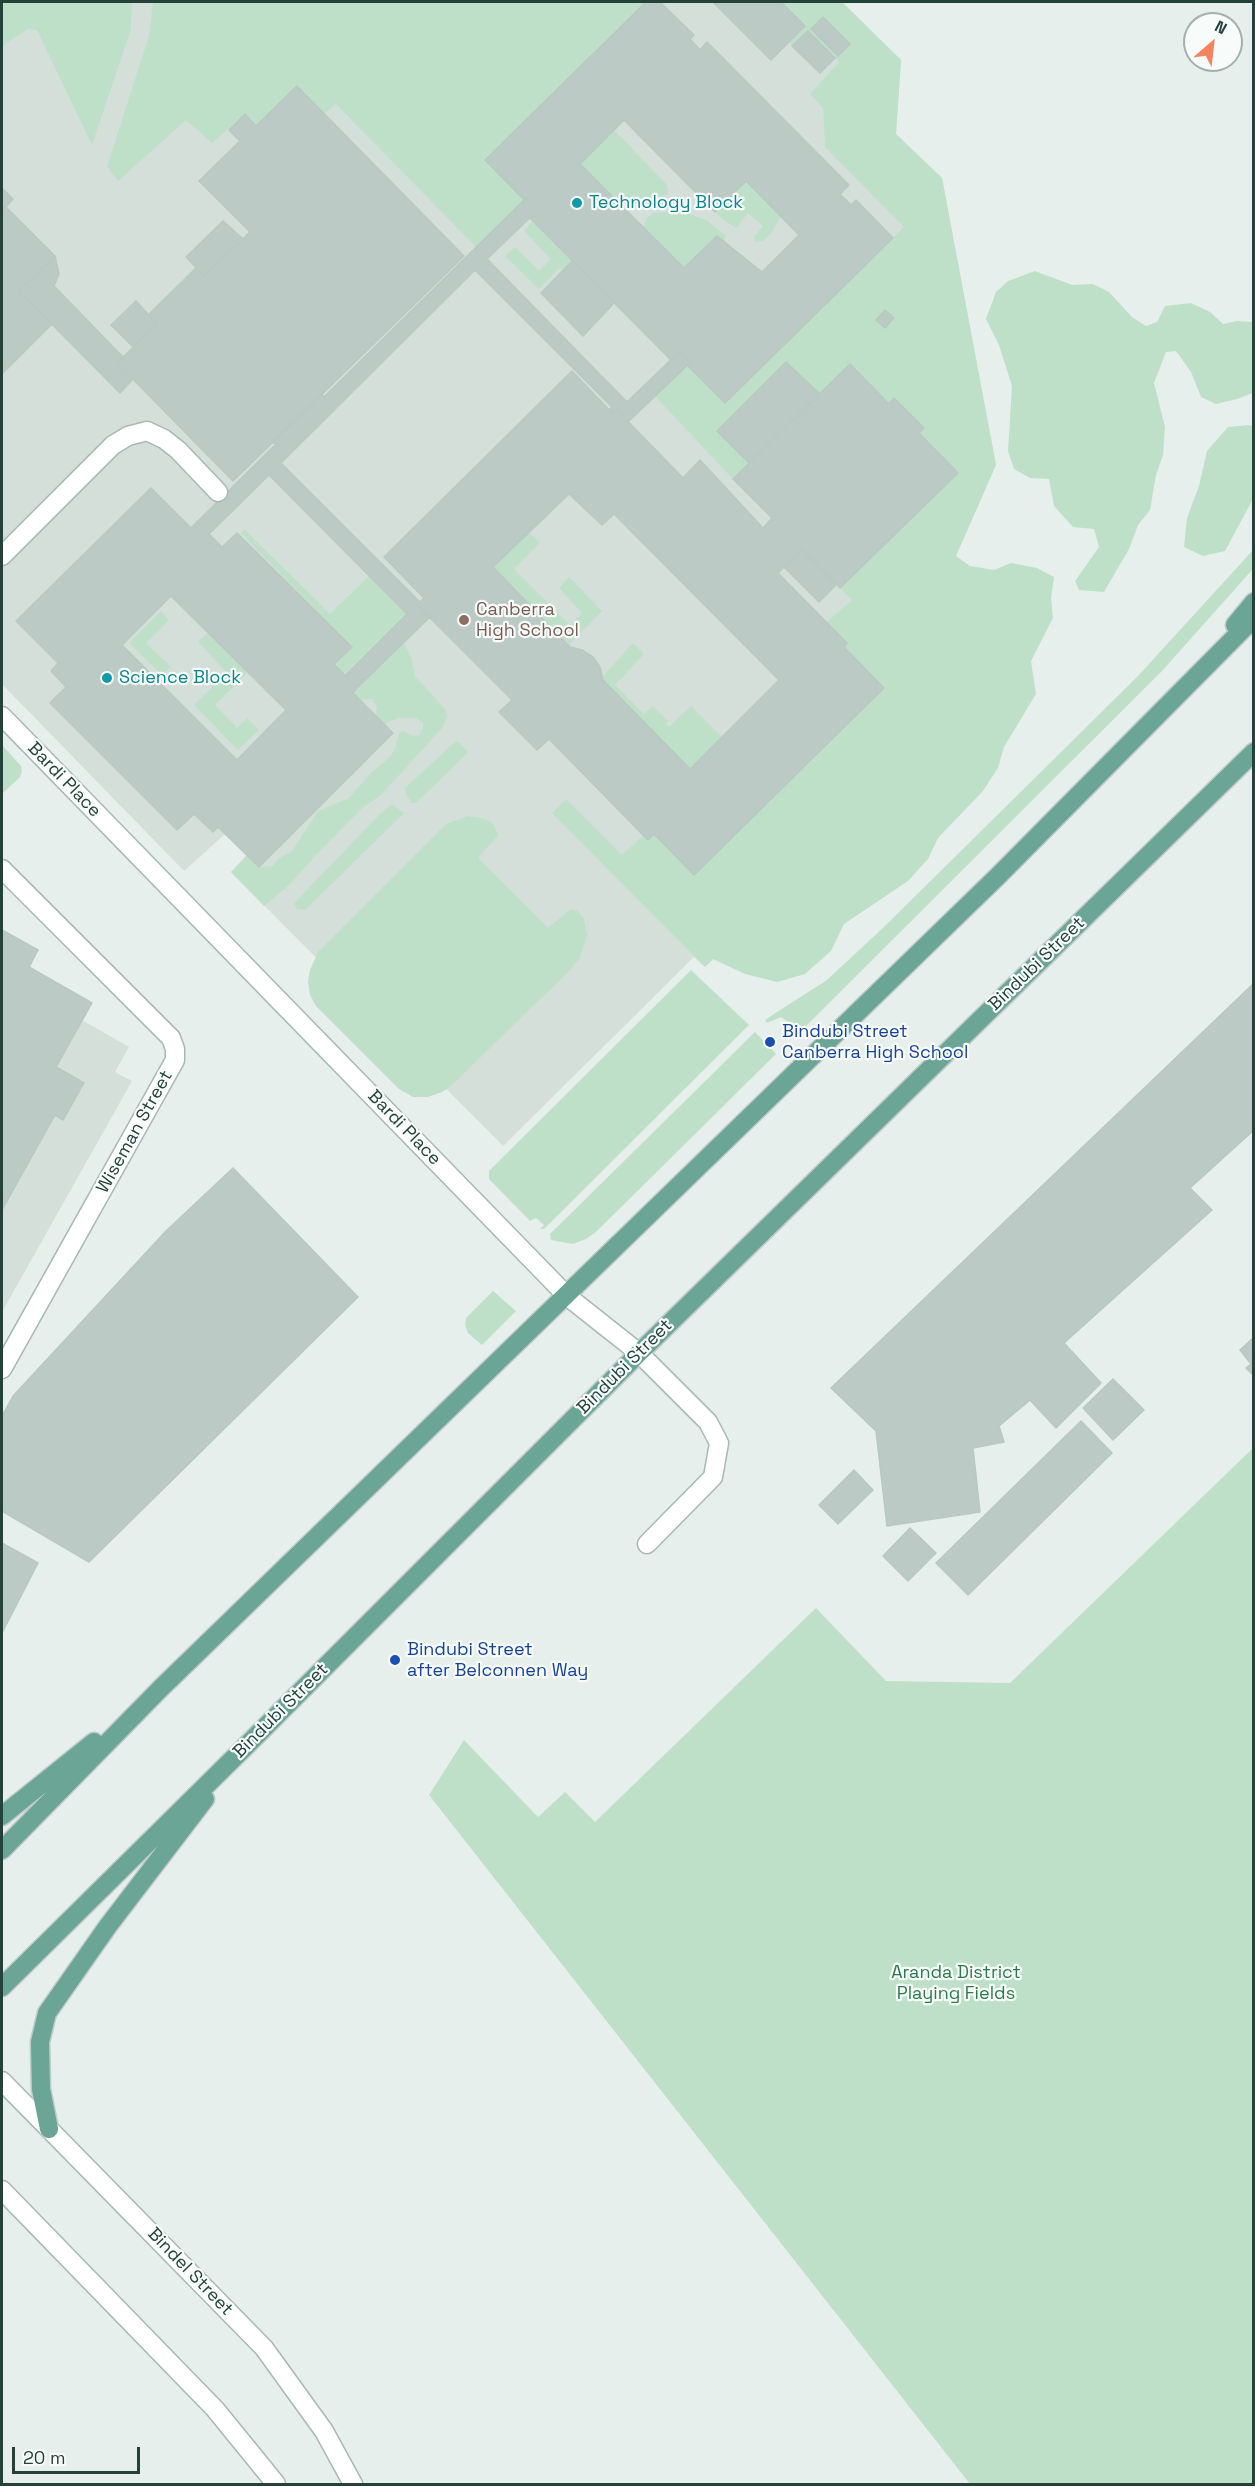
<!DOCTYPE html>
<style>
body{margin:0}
#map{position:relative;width:1255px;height:2486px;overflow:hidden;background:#e6efeb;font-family:"Space Grotesk",sans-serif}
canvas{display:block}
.frame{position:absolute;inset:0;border:3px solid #24423a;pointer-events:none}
.north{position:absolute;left:1183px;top:12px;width:60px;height:60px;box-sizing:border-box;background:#f7fbf9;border:2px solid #a3b1ad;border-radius:50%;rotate:28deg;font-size:16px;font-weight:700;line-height:24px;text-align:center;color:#24423a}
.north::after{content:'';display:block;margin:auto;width:21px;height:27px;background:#f4845f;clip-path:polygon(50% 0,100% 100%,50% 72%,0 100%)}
.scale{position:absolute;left:12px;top:2447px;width:128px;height:27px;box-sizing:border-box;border:3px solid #24423a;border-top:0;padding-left:8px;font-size:18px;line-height:21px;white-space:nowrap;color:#24423a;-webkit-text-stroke:4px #f7fbf9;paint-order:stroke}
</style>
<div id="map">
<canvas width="1255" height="2486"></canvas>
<div class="frame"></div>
<div class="north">N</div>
<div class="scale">20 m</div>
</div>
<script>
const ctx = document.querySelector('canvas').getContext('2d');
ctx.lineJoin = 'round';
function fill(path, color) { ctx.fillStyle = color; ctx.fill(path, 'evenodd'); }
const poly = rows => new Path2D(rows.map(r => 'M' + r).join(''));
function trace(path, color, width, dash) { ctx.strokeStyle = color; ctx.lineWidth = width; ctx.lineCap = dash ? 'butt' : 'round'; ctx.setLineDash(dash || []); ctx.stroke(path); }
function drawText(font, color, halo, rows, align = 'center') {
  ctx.font = font + ' "Space Grotesk",sans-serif'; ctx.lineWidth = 4.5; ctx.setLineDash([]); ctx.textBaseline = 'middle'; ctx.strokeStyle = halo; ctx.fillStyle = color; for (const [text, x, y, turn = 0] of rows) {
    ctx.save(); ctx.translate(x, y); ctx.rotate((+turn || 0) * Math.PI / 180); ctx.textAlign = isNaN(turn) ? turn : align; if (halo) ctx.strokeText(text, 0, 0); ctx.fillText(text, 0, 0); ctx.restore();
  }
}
const built = poly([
 [17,2,842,2,901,60,896,134,942,178,996,465,889,706,744,928,705,967,694,957,503,1146,231,872,247,855,225,834,184,871,2,684,2,18],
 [2,930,38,950,30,968,92,1003,82,1020,129,1047,115,1072,132,1081,2,1312]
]);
const green = poly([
 [2,2,132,2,131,29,92,145,37,30,28,29,2,46],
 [153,2,646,2,485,160,524,200,476,247,336,104,324,114,297,86,256,126,245,114,212,143,186,120,118,181,107,166,149,36],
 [781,2,842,2,901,60,896,134,942,178,996,465,956,556,970,566,994,570,1011,563,1037,568,1054,577,1051,598,1053,618,1031,661,1036,694,1004,747,998,768,983,791,938,838,928,859,908,881,844,924,831,951,805,974,777,982,745,974,713,959,705,967,552,813,566,799,622,855,644,835,648,840,654,834,694,874,884,688,844,647,847,643,827,622,852,600,840,588,958,473,919,433,924,428,895,399,889,404,850,364,820,394,786,362,717,431,749,463,733,479,655,396,688,366,726,403,904,227,825,147,823,108,810,94,839,62,808,31,792,46,790,42,805,26],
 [614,130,667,185,668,193,658,203,620,204,580,164],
 [746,181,781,216,771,234,762,241,755,242,754,237,763,226,748,213,736,228,725,221,715,212],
 [666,212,690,214,708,221,726,236,724,242,684,268,643,228,647,218,653,213],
 [533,221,572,261,563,271,559,268,539,289,505,256,515,247,539,271,551,259,524,231],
 [1035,271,1072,285,1093,284,1109,292,1132,317,1146,326,1157,322,1165,306,1191,303,1210,312,1223,324,1237,321,1253,322,1253,393,1237,399,1216,404,1201,397,1191,372,1176,351,1166,352,1154,383,1165,427,1163,455,1156,475,1150,510,1138,525,1129,549,1104,592,1079,590,1075,581,1099,547,1094,529,1073,527,1054,506,1049,479,1030,478,1014,469,1008,451,1012,386,999,345,986,319,996,292,1008,281],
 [1249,425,1253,426,1253,499,1225,551,1203,556,1184,547,1187,518,1199,486,1207,451,1228,427],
 [244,529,330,614,369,576,407,614,345,676,334,664,351,646,241,533],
 [529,532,540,543,514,569,570,625,582,613,559,588,569,577,602,611,569,645,493,567],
 [1253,550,1253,569,1161,672,794,1038,788,1032,789,1023,781,1017,767,1023,765,1020,777,1012,827,980,886,925,1138,676],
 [161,611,169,620,146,643,171,667,162,675,129,643],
 [208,632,247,673,215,705,237,728,247,718,259,730,238,750,194,705,227,673,198,642],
 [404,643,412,660,415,676,445,709,447,717,442,728,381,795,361,809,314,857,289,885,264,906,231,872,247,855,259,867,273,866,278,859,292,851,318,811,349,798,373,771,389,758,395,749,399,733,403,731,413,736,419,735,423,729,423,723,416,718,399,718,384,724,376,717,377,707,372,699,360,700,353,693],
 [633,643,644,654,615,685,644,714,653,706,668,721,666,724,669,727,691,706,722,737,690,769,603,680,603,676],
 [455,742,458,742,468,752,416,803,412,803,406,794,405,788],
 [2,745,21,766,22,771,20,777,3,793,2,791],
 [392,804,404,813,305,910,297,909,294,904,300,897,380,814],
 [468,816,485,819,493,824,498,835,478,858,548,928,571,909,578,911,584,919,587,935,580,958,570,970,451,1086,442,1092,428,1097,413,1097,399,1089,316,1006,310,995,308,982,310,970,318,952,446,824],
 [691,970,749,1025,544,1229,540,1229,544,1225,536,1218,530,1221,489,1179,489,1171],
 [755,1032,776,1054,596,1232,586,1239,573,1244,551,1240,550,1234],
 [493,1291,516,1311,482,1345,468,1333,465,1325,466,1318],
 [1253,1448,1253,2484,970,2484,429,1795,464,1740,538,1817,565,1792,595,1822,816,1608,886,1681,1010,1683]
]);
const building = poly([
 [646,2,660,2,694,35,690,39,700,50,707,42,849,185,840,194,851,205,856,200,893,238,725,403,688,366,691,362,680,351,671,360,533,221,530,218,540,208,528,196,524,200,485,160,646,2],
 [624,120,715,212,746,181,799,235,762,272,717,236,684,268,580,164,624,120],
 [713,2,781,2,805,26,771,60,713,2],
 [823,17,850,44,838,56,811,29,823,17],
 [808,31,835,58,820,73,792,46,808,31],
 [297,86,464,256,233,481,117,363,157,324,148,315,196,268,204,276,250,232,199,181,240,141,229,130,245,114,256,126,297,86],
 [2,188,13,199,6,207,55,256,19,291,52,324,2,374,2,188],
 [528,196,540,208,487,259,627,402,680,351,691,362,628,422,617,410,613,414,609,410,612,407,475,270,281,463,420,602,417,605,430,617,357,688,345,676,407,614,269,475,209,534,197,522,276,444,272,442,322,394,324,397,528,196],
 [223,221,243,239,204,276,186,257,223,221],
 [55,256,59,274,54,286,123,357,117,363,133,379,120,393,19,291,55,256],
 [572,261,614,303,583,336,541,293,572,261],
 [136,301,157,324,133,347,111,325,136,301],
 [885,310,894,318,885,328,876,320,885,310],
 [786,362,820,394,749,463,717,431,786,362],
 [850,364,889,404,894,398,924,428,919,433,958,473,840,588,802,549,778,573,847,643,844,647,884,688,694,875,654,834,648,840,549,739,537,750,499,712,512,700,417,605,424,598,384,557,572,371,613,414,617,410,683,478,700,460,763,528,772,518,733,479,850,364],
 [569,494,602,525,614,514,779,680,690,769,603,680,600,667,593,657,582,650,570,647,493,567,569,494],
 [151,488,191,528,197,522,222,547,237,533,352,647,334,664,357,688,353,693,393,733,259,867,218,827,213,832,194,814,177,830,50,703,66,687,51,671,58,663,16,621,151,488],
 [171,596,286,710,237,760,122,645,171,596],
 [802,549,836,585,819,602,784,567,802,549],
 [2,930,38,950,29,967,92,1003,56,1067,84,1083,63,1120,55,1115,2,1210,2,930],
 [1254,983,1254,1130,1190,1188,1212,1210,1064,1343,1101,1383,1056,1428,1030,1400,999,1426,1004,1442,973,1448,980,1512,887,1526,876,1431,831,1388,1254,983],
 [233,1168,358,1297,89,1562,2,1511,2,1416,13,1396,166,1231,233,1168],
 [1254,1337,1254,1376,1246,1368,1251,1364,1240,1350,1254,1337],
 [1113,1379,1144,1410,1113,1440,1083,1408,1113,1379],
 [1081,1421,1112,1453,968,1595,936,1563,1081,1421],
 [854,1470,873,1490,838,1524,819,1505,854,1470],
 [910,1528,936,1553,908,1581,883,1556,910,1528],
 [2,1543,38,1563,2,1633,2,1543]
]);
const minor = poly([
 [2,556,113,445,128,436,147,431,164,439,178,450,218,492],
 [2,716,567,1296,639,1353,708,1422,719,1443,713,1477,647,1544],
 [2,869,171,1038,175,1049,175,1060,2,1369],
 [2,2081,264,2348,324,2431,353,2484],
 [2,2190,215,2409,276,2484]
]);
const major = poly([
 [1235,625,1254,602],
 [2,1816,94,1742],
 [2,1850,161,1688,998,876,1254,618],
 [2,1987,247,1745,639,1353,1254,752],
 [49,2129,41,2089,40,2042,47,2013,108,1926,205,1799]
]);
const markers = [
 [577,203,6,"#0f9aa8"],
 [464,620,6,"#8d6e63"],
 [107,678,6,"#0f9aa8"],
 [770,1042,6,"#1a4fb4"],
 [395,1660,6,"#1a4fb4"]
];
const cultureNames = [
 ["Technology Block",589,203],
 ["Science Block",119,678]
];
const educationNames = [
 ["Canberra",476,610],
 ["High School",476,631]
];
const streetNames = [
 ["Bardi Place",64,780,46],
 ["Bindubi Street",1037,964,-44],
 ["Bardi Place",404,1128,46],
 ["Wiseman Street",135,1132,-61],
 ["Bindubi Street",625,1367,-45],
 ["Bindubi Street",281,1711,-45],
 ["Bindel Street",190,2272,46]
];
const transitNames = [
 ["Bindubi Street",782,1032],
 ["Canberra High School",782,1053],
 ["Bindubi Street",407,1650],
 ["after Belconnen Way",407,1671]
];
const parkNames = [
 ["Aranda District",956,1973],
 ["Playing Fields",956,1994]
];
fill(built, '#d4dfda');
fill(green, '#bfe0c8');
fill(building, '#bbcac4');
trace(building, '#b8c9c2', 1.5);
trace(minor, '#a8b8b2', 21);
trace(major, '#c2cac8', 21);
trace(minor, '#fff', 18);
trace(major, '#6aa596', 18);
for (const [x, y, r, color] of markers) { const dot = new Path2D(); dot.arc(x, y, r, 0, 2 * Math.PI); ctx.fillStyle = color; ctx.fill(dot); trace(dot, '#f7fbf9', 2); }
drawText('18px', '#0d838f', '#f7fbf9', cultureNames, 'left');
drawText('18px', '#785e54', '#f7fbf9', educationNames, 'left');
drawText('18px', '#24423a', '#f7fbf9', streetNames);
drawText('18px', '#164399', '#f7fbf9', transitNames, 'left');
drawText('18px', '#2d7a4b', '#f7fbf9', parkNames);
</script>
